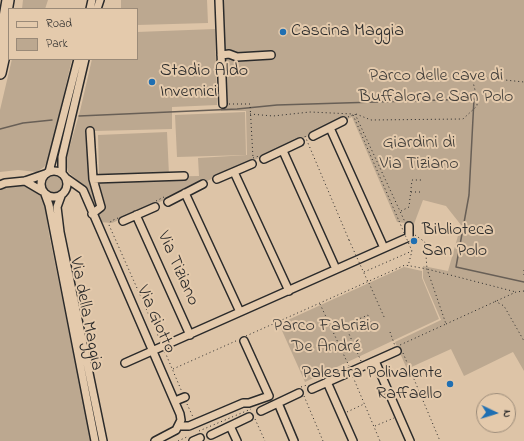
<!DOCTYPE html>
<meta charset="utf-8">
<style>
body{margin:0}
#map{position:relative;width:524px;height:441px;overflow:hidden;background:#ddc4a7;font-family:"Indie Flower",sans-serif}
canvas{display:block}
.legend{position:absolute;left:8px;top:8px;width:130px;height:52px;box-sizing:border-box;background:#e4caac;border:1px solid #9a8a78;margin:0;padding:5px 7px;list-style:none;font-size:12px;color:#2b2b2b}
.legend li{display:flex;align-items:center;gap:8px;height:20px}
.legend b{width:20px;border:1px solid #9a8a78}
.north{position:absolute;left:476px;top:393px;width:40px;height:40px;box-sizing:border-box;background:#e4caac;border:1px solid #9a8a78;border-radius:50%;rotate:94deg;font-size:11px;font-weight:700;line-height:16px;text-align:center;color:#2b2b2b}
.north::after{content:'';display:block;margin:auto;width:14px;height:18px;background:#1f6fb2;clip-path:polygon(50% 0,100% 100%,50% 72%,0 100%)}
</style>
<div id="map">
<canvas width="524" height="441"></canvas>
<ul class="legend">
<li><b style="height:5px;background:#e4caac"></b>Road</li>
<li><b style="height:11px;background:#bca890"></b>Park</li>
</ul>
<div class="north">N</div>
</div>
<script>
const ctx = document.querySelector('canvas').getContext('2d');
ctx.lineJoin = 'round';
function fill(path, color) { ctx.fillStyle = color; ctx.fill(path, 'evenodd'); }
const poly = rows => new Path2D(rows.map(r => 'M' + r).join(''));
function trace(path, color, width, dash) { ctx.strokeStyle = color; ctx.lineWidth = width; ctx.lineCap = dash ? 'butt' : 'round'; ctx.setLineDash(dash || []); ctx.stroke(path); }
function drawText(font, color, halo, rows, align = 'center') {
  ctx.font = font + ' "Indie Flower",sans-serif'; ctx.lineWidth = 4; ctx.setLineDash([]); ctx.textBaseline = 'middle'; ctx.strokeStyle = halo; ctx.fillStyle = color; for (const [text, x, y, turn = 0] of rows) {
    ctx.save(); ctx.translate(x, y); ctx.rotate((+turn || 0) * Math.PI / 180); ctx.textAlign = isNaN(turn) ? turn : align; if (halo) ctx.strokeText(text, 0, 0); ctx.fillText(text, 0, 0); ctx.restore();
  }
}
const green = poly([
 [23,0,48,0,45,9,22,9],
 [121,0,207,0,208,23,137,25,137,9,121,9],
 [222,0,524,0,524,371,513,352,464,376,451,349,407,369,395,342,441,320,423,278,423,266,448,271,461,225,446,206,423,200,414,224,397,222,352,117,112,223,99,222,83,185,68,172,66,162,68,153,80,111,92,59,137,59,137,32,215,29,217,105,172,107,172,129,95,131,97,178,199,176,198,158,247,155,246,111,221,111],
 [12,59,72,59,48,161,44,167,37,172,18,170,0,172,0,110],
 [245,112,246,155,177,157,175,115],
 [167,132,169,175,99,177,98,135],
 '45 184a9 9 0 1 1 18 0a9 9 0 1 1-18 0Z',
 [0,182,27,185,35,189,44,199,49,234,91,441,0,441],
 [404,267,422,271,422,278,439,319,305,382,279,324]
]);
const stream = poly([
 [79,116,237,109,277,105,474,99,469,195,456,267,524,282],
 [0,129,23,123,52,120]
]);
const path = poly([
 [229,104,250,104,253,158],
 [250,114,273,116,310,112,353,114],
 [355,114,405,222],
 [356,114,371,120,463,119,477,106,477,98,473,82,476,77,524,82],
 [353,115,399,221],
 [348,117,355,114],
 [305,136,349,240],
 [253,158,259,156],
 [411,192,421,192],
 [156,201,164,197],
 [401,211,409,207,412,180,422,180],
 [118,218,111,221,109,225,160,340],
 [415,235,425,242,427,269,516,292],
 [524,270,524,278],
 [364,272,412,251],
 [369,283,385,319],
 [495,301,504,306,524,341],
 [320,304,349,366],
 [446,324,516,292,524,291],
 [390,332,395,346],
 [246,336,405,265,427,269,446,324,400,345,400,346],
 [165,352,182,392],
 [403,353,440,441],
 [361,361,345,325,368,315,372,324],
 [173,369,238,340],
 [353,377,380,441],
 [301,387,307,385],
 [304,396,323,441],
 [187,404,193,417],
 [347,412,364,404],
 [255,419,265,441],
 [375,426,394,418],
 [199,431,251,409],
 [178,441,189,436]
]);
const minor = poly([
 [219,0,223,104],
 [90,9,92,0],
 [97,9,100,0],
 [221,55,229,54,237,57,271,55],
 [330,128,384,248],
 [90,131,93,179,101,207,92,214],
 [313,136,343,121],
 [283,151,336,269],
 [264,159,300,142],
 '41 184a13 13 0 1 1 26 0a13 13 0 1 1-26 0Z',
 [49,172,78,59],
 [234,172,289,291],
 [62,173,62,157,85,59],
 [66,178,83,190,180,414,181,420,176,430,155,441],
 [93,179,184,176],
 [217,179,252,164],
 [25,181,42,191],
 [0,185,5,183,25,181,45,174],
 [185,193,240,312],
 [45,194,49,205,95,441],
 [61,196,57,207,60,232,103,441],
 [168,202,203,184],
 [136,215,190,335],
 [123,221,155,207],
 [375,361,410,441],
 [125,363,409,237,409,226],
 [327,382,353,441],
 [312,389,397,351],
 [175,401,185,397],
 [278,403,294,441],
 [261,411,299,393],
 [180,426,189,426,243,403,249,403,269,396,244,341],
 [230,426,237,441],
 [211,435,249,417],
 [193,441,200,438]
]);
const highway = poly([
 [0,46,8,0],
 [0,73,8,37]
]);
const pathBridge = poly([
 [399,221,412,251,408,266],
 [349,240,368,282]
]);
const markers = [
 [283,32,4,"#1f6fb2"],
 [152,82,4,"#1f6fb2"],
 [414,241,4,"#1f6fb2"],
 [450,384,4,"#1f6fb2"]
];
const poiNames = [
 ["Cascina Maggia",291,32],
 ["Stadio Aldo",160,72],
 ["Invernici",160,93],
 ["Biblioteca",422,231],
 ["San Polo",422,252],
 ["Palestra Polivalente",442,374,"right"],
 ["Raffaello",442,395,"right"]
];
const parkNames = [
 ["Parco delle cave di",436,77],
 ["Buffalora e San Polo",436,98],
 ["Giardini di",419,144],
 ["Via Tiziano",419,165],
 ["Parco Fabrizio",326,327],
 ["De André",326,348]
];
const streetNames = [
 ["Via Tiziano",177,269,66],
 ["Via della Maggia",85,314,79],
 ["Via Giotto",155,320,66]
];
fill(green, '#bca890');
trace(stream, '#685f56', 1.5);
trace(minor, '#2b2b2b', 10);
trace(highway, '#2b2b2b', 14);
trace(path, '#2b2b2b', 1, [1, 3]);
trace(minor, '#e4caac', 7);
trace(highway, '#e4caac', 11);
trace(pathBridge, '#2b2b2b', 1, [1, 3]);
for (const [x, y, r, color] of markers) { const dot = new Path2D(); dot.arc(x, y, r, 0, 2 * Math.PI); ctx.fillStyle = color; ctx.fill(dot); trace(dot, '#e4caac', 1.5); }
drawText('18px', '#2b2b2b', '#e4caac', poiNames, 'left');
drawText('18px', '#413e3a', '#e4caac', parkNames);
drawText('18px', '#2b2b2b', '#e4caac', streetNames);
</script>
